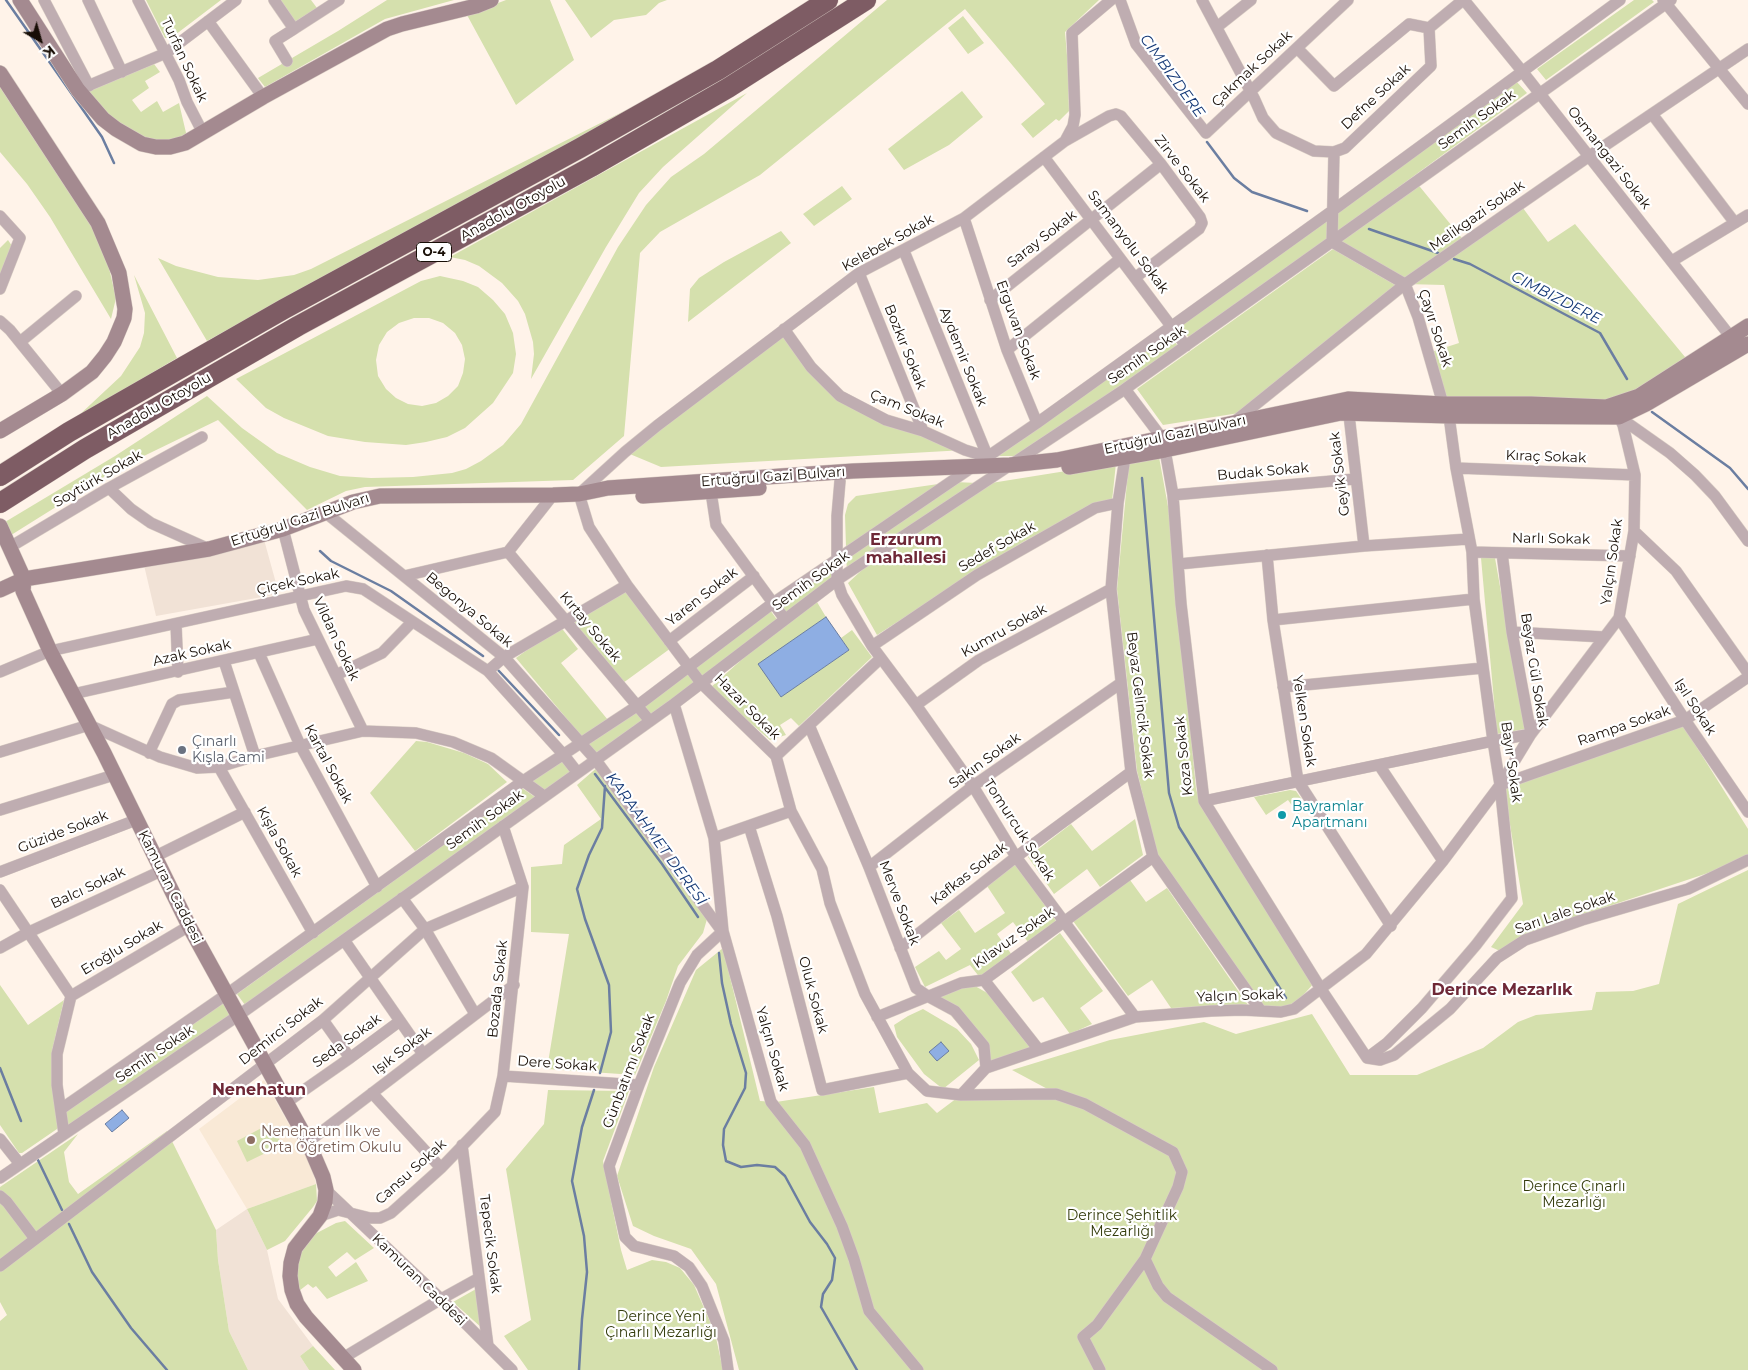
<!DOCTYPE html>
<meta charset="utf-8">
<style>
body{margin:0}
#map{position:relative;width:1748px;height:1370px;overflow:hidden;background:#fff3e9;font-family:Montserrat,sans-serif}
canvas{display:block}
.north{position:absolute;left:15px;top:15px;width:50px;height:50px;-webkit-text-stroke:4px #fff;paint-order:stroke;rotate:142deg;font-size:14px;font-weight:700;line-height:20px;text-align:center;color:#180e06}
.north::after{content:'';display:block;margin:auto;width:18px;height:22px;background:#180e06;clip-path:polygon(50% 0,100% 100%,50% 72%,0 100%)}
</style>
<div id="map">
<canvas width="1748" height="1370"></canvas>
<div class="north">K</div>
</div>
<script>
const ctx = document.querySelector('canvas').getContext('2d');
ctx.lineJoin = 'round';
function fill(path, color) { ctx.fillStyle = color; ctx.fill(path, 'evenodd'); }
const poly = rows => new Path2D(rows.map(r => 'M' + r).join(''));
function trace(path, color, width, dash) { ctx.strokeStyle = color; ctx.lineWidth = width; ctx.lineCap = dash ? 'butt' : 'round'; ctx.setLineDash(dash || []); ctx.stroke(path); }
function drawText(font, color, halo, rows, align = 'center') {
  ctx.font = font + ' Montserrat,sans-serif'; ctx.lineWidth = 4.5; ctx.setLineDash([]); ctx.textBaseline = 'middle'; ctx.strokeStyle = halo; ctx.fillStyle = color; for (const [text, x, y, turn = 0] of rows) {
    ctx.save(); ctx.translate(x, y); ctx.rotate((+turn || 0) * Math.PI / 180); ctx.textAlign = isNaN(turn) ? turn : align; if (halo) ctx.strokeText(text, 0, 0); ctx.fillText(text, 0, 0); ctx.restore();
  }
}
const built = poly([
 [263,536,279,594,156,616,143,561],
 [247,1209,267,1250,278,1299,313,1346,300,1356,309,1370,248,1370,229,1331,218,1260,216,1230]
]);
const education = poly([
 [264,1080,310,1162,316,1184,247,1209,199,1129]
]);
const green = poly([
 [146,0,221,0,171,38,165,38],
 [278,0,311,0,317,8,293,23],
 [387,0,454,0,385,19,265,87,258,78,338,31],
 [506,0,550,0,574,60,516,105,467,15],
 [565,0,667,0,659,3,646,15,614,20,591,38],
 [887,0,1099,0,1065,32,1068,67,1069,111,1059,121,1056,119,1033,138,1021,124,1045,104,965,9,760,175,660,232,640,253,624,436,573,480,365,487,346,491,307,510,218,420,115,470,0,542,0,525,115,456,207,396,242,428,277,453,310,467,340,476,371,478,413,477,452,473,466,469,481,461,503,445,521,424,618,247,646,205,671,177,704,154],
 [1634,0,1652,0,1654,2,1546,80,1537,69],
 [963,16,984,43,968,54,948,28],
 [154,64,160,72,145,81,149,88,132,100,141,112,157,101,163,112,179,103,187,137,167,142,138,136,115,122,87,92],
 [1516,81,1527,93,1336,233,1336,213],
 [0,87,96,233,109,268,116,298,111,319,50,217,27,184,0,152],
 [962,91,983,117,949,145,904,170,888,149],
 [662,92,207,341,158,258,176,266,218,277,258,280,294,275,311,269],
 [747,93,663,167,639,193,606,247,531,379,534,354,533,342,525,314,518,301,502,283,479,266,465,260,450,257],
 [1416,182,1465,242,1520,204,1548,242,1575,224,1690,363,1606,407,1443,404,1428,353,1459,343,1444,285,1405,284,1332,242],
 [842,186,852,199,814,226,803,214],
 [1327,219,1327,239,1189,338,1180,325],
 [781,231,791,243,688,322,690,289,699,278,724,262],
 [8,240,12,246,0,276,0,248],
 [1333,249,1397,286,1239,413,1163,425,1137,389],
 [134,275,177,358,76,418,121,376,140,347,144,333,145,313],
 [440,276,463,281,478,287,493,300,505,314,513,333,516,354,513,373,493,403,465,428,447,437,426,442,406,445,365,442,328,436,284,418,266,408,236,379,421,281],
 [414,318,429,318,443,323,455,333,462,345,465,359,463,373,458,386,448,396,436,403,422,406,408,404,396,398,386,389,378,376,376,360,379,345,387,332,399,323],
 [784,329,840,396,965,450,661,467,625,452],
 [1168,334,1178,346,1017,456,995,456],
 [1159,457,1171,523,1196,789,1202,808,1314,983,1299,1000,1288,1006,1261,1006,1157,854,1137,771,1117,589,1129,461],
 [1116,463,1112,501,1095,504,1023,542,877,635,848,583,875,558,985,484],
 [955,482,977,483,847,571,846,556],
 [945,483,846,547,845,515,848,504,856,496],
 [1481,558,1495,558,1525,729,1497,734],
 [833,566,834,579,786,614,779,603],
 [627,588,671,648,623,683,571,621],
 [817,602,826,617,759,664,781,697,849,650,841,638,852,630,872,657,799,726,791,718,780,725,786,735,770,740,710,688,748,654],
 [770,610,778,621,701,679,692,667],
 [560,626,578,649,561,663,608,720,582,737,516,658],
 [687,672,697,683,651,717,641,706],
 [635,710,644,720,595,755,587,744],
 [1683,725,1748,829,1748,854,1723,868,1522,935,1500,951,1491,947,1523,904,1504,788],
 [416,741,427,742,464,753,488,764,507,782,415,851,370,793],
 [562,760,572,771,544,791,532,781],
 [600,765,709,912,703,933,678,966,666,1001,635,1075,547,1069,569,934,531,932,531,867,562,864,564,845,601,819,577,785],
 [522,788,535,797,245,1005,237,994],
 [1290,790,1296,791,1307,807,1298,814,1288,800,1266,815,1254,797],
 [1135,819,1143,855,1100,887,1087,869,1054,894,1028,857,1071,824,1092,851],
 [1016,864,1056,921,1028,942,1013,922,997,934,1012,955,981,979,970,965,925,987,915,967,939,951,946,960,961,949,941,923,959,910,975,933,1005,913,987,886],
 [1748,870,1748,1370,739,1370,716,1284,691,1249,654,1236,633,1226,617,1176,654,1067,696,970,723,948,760,1101,776,1102,874,1087,879,1113,927,1103,937,1113,961,1095,1055,1093,1012,1070,1110,1040,1204,1022,1236,1034,1312,1014,1350,1075,1417,1075,1483,1048,1518,1022,1536,1015,1592,1010,1596,992,1633,991,1659,984,1678,904],
 [1130,880,1146,902,1167,888,1248,1005,1171,1008,1152,980,1128,996,1073,921],
 [1060,933,1103,991,1080,1008,1092,1024,1070,1034,1043,997,1033,1002,1011,972],
 [0,985,28,1025,64,1000,52,1051,52,1085,58,1124,57,1129,22,1153,19,1153,0,1125],
 [960,986,975,986,989,994,1031,1049,991,1062,935,997],
 [225,1001,232,1014,68,1126,65,1110],
 [923,1009,957,1029,971,1044,979,1060,943,1089,924,1074,897,1037,894,1025,908,1016],
 [548,1090,629,1091,603,1161,621,1250,627,1270,652,1260,666,1262,680,1268,694,1285,715,1333,723,1370,528,1370,504,1336,531,1320,506,1169,544,1124],
 [271,1123,282,1145,247,1162,237,1141],
 [167,1131,216,1230,218,1260,229,1331,248,1370,0,1370,0,1321,7,1315,0,1302,0,1187,78,1134,64,1152,69,1182,78,1194],
 [316,1184,317,1201,313,1207,285,1241,267,1250,247,1209],
 [345,1221,374,1248,355,1260,347,1252,328,1267,336,1277,356,1262,368,1281,327,1299,316,1286,313,1288,308,1284,295,1294,295,1260,313,1235,336,1223],
 [476,1289,483,1329,453,1302],
 [313,1346,335,1370,309,1370,300,1356]
]);
const water = poly([
 [826,617,849,650,781,697,758,664,826,617],
 [941,1042,949,1051,937,1061,929,1052,941,1042],
 [122,1110,129,1118,112,1132,105,1124,122,1110]
]);
const stream = poly([
 [6,0,102,137,114,163],
 [1207,142,1234,178,1252,192,1307,211],
 [1369,229,1438,253],
 [1454,259,1470,264,1600,333,1627,379],
 [1652,412,1730,468,1748,489],
 [1142,478,1169,793,1179,827,1286,998],
 [320,551,331,561,391,591,483,656],
 [498,670,559,735],
 [595,774,662,864,698,917],
 [719,953,722,983,731,1024,746,1073,745,1088,724,1129,723,1145,726,1161,741,1167,757,1165,775,1167,785,1176,810,1222,827,1244,835,1258,832,1280,823,1294,821,1307,857,1370],
 [0,1068,21,1121],
 [600,1073,611,1032,609,985,585,919,577,889,589,855,602,828,605,786],
 [38,1160,62,1210],
 [69,1224,92,1272,131,1328,167,1370],
 [579,1370,582,1319,587,1272,584,1236,572,1181,582,1127,594,1090]
]);
const street = poly([
 [44,0,89,86],
 [88,0,122,72],
 [138,0,179,80,187,102,203,133],
 [274,0,294,29,339,0],
 [1120,0,1136,44,1206,133,1348,0],
 [1202,0,1254,98,1263,118,1276,133,1314,151,1334,152,1345,148,1431,66,1429,28],
 [1464,0,1522,71,1730,336],
 [1663,0,1748,104],
 [208,21,263,97],
 [1217,27,1251,0],
 [1429,28,1463,0],
 [1297,48,1334,86,1409,24,1429,28],
 [287,61,275,41,294,29],
 [78,90,166,53,236,0],
 [1652,114,1735,223],
 [1065,141,1073,126,1075,115,1072,33,1111,0],
 [1044,157,1186,346],
 [0,216,20,238,0,289],
 [964,218,1007,350,1037,423],
 [1332,242,1405,284,1418,317,1443,404],
 [1332,242,1334,152],
 [904,251,989,460],
 [1672,261,1748,215],
 [859,273,923,431],
 [1136,277,1199,229,1202,223,1200,217,1161,164,1121,116,1116,114,1109,116,1065,141,964,218,859,273,658,425,625,452,579,494,589,527,627,585,701,683,776,756,791,811,822,869,830,903,865,994,908,1073,927,1091,961,1095,1056,1094,1085,1104,1173,1152,1182,1172,1178,1187,1145,1259,1158,1286,1167,1297,1272,1370],
 [990,300,1161,164],
 [0,321,10,330,62,394],
 [784,329,811,367,840,396,886,420,923,431,965,450,988,457],
 [20,342,76,296],
 [1007,350,1120,259],
 [1125,389,1162,438,1165,450,1173,495,1181,604,1204,801,1321,989,1367,1058],
 [1348,406,1364,546],
 [1619,417,1670,453,1695,475,1715,496,1748,541],
 [1234,422,1405,284,1588,157,1748,49],
 [1125,458,1118,503,1111,589,1131,772,1153,857,1261,1011],
 [1456,468,1635,475],
 [840,481,837,516,837,580,842,595,872,646,916,705,973,786,1016,857,1135,1017],
 [109,488,131,509,151,523,209,549],
 [711,492,716,525,784,618],
 [1173,495,1355,479],
 [326,513,504,657,595,759,721,930],
 [283,529,304,610,363,731],
 [1634,531,1676,571,1748,673],
 [10,547,109,488,202,437],
 [508,552,553,495],
 [1472,552,1630,556],
 [1267,555,1273,620,1298,781,1391,926],
 [1179,564,1364,546,1469,539],
 [404,576,508,552,650,721],
 [1619,618,1685,720,1748,812],
 [1273,620,1474,599],
 [176,624,178,672],
 [1512,632,1604,637],
 [669,641,754,576],
 [872,646,977,575,1095,508,1118,503],
 [259,653,300,745,377,887],
 [224,661,255,756],
 [488,671,504,657,627,585],
 [0,672,50,651,346,586,363,589,488,671,563,754,577,772],
 [336,675,382,653,412,622],
 [1283,687,1483,668],
 [73,694,318,639],
 [674,704,714,838,723,931,771,1102,805,1145,842,1226,854,1259,869,1311,918,1370],
 [916,705,979,660,1111,589],
 [809,725,869,867,916,988,929,997,955,1011,984,1046,986,1068],
 [0,752,89,725,160,757,197,768,219,767,255,756,363,731,416,733,453,742,491,758,544,796],
 [149,753,172,704,179,700,234,692],
 [776,756,881,658],
 [1379,765,1443,861],
 [219,767,313,933],
 [1500,785,1685,720,1748,677],
 [1204,801,1493,741,1531,734,1619,618,1634,531,1635,475,1623,425,1619,417],
 [0,810,114,775],
 [749,826,777,916,822,1090,908,1073],
 [714,838,791,811],
 [154,857,245,812],
 [869,867,973,786,1121,683],
 [0,872,136,820],
 [0,890,71,996],
 [402,898,425,929,475,1014],
 [723,931,697,955,680,983,639,1085,609,1166,625,1237,634,1246,674,1256,689,1267,702,1286,724,1341,728,1370],
 [344,940,423,1054],
 [0,948,27,933,161,871],
 [900,948,1016,857,1131,772],
 [984,980,1039,1050],
 [71,996,189,926],
 [877,1017,961,983,984,980,1153,857],
 [323,1020,350,1058],
 [1367,1058,1387,1043,1422,1008,1476,945,1512,898,1500,785,1493,741,1474,599,1472,552,1456,468,1449,416],
 [1367,1058,1380,1060,1394,1055,1450,1009,1497,958,1525,940,1582,920,1688,889,1748,860],
 [503,1076,639,1085],
 [372,1093,441,1168],
 [961,1095,986,1068,1135,1017,1211,1011,1242,1010,1281,1012,1294,1009,1366,954,1443,861,1500,785,1531,734,1512,632,1502,553],
 [287,1102,350,1058,400,1021],
 [61,1109,227,994,523,781,637,706,773,603,1037,423,1332,211,1620,0],
 [64,1134,57,1085,57,1054,71,996],
 [0,1139,20,1164],
 [308,1142,514,985],
 [462,1145,488,1346],
 [0,1178,239,1015,344,940,674,704,837,580,1125,389,1671,0],
 [326,1190,441,1299,512,1370],
 [0,1196,7,1202,35,1239],
 [320,1216,338,1210,370,1218,380,1218,391,1213,441,1168,495,1112,503,1076,523,887,503,826],
 [0,1266,323,1020,425,929,523,887],
 [343,1358,441,1299,479,1278],
 [1100,1370,1083,1337,1097,1325,1145,1259]
]);
const secondary = poly([
 [20,0,78,90,103,119,116,129,142,144,156,147,170,147,185,143,263,97,387,29,402,24,476,6,491,0],
 [0,73,98,223,119,273,125,309,124,318,114,342,105,356,92,372,62,394,0,431],
 [1069,467,1165,450,1341,413,1449,416,1619,417,1646,404,1748,344],
 [643,496,759,488],
 [0,526,24,579,23,591,50,651,104,753,189,926,308,1142,323,1177,326,1190,325,1202,320,1216,295,1248,291,1263,290,1276,292,1290,297,1304,306,1317,354,1370],
 [0,590,24,579,209,549,283,529,353,502,380,496,553,495,579,494,608,488,853,471,1010,465,1057,460,1348,399,1443,404,1531,404,1606,407,1639,396,1748,326]
]);
const highway = poly([
 [0,476,69,432,284,309,580,148,718,70,828,0],
 [0,503,85,449,298,326,591,167,728,88,866,0]
]);
const markers = [
 [182,750,5,"#6b7280"],
 [1282,815,5,"#0f9aa8"],
 [251,1140,5,"#8d6e63"]
];
const shields = [
 [434,252,35]
];
const shieldNames = [
 ["O-4",434,252]
];
const streetNames = [
 ["Turfan Sokak",184,60,65],
 ["Çakmak Sokak",1252,69,-43],
 ["Defne Sokak",1376,97,-43],
 ["Semih Sokak",1477,120,-36],
 ["Osmangazi Sokak",1609,158,52],
 ["Zirve Sokak",1182,169,52],
 ["Anadolu Otoyolu",513,209,-29],
 ["Melikgazi Sokak",1477,216,-35],
 ["Saray Sokak",1042,239,-38],
 ["Samanyolu Sokak",1128,242,53],
 ["Kelebek Sokak",888,243,-29],
 ["Çayır Sokak",1435,328,72],
 ["Erguvan Sokak",1018,330,70],
 ["Bozkır Sokak",905,347,68],
 ["Semih Sokak",1147,355,-35],
 ["Aydemir Sokak",963,357,68],
 ["Anadolu Otoyolu",159,406,-30],
 ["Çam Sokak",907,409,22],
 ["Ertuğrul Gazi Bulvarı",1175,435,-12],
 ["Kıraç Sokak",1546,457,2],
 ["Budak Sokak",1263,472,-5],
 ["Geyik Sokak",1340,474,-97],
 ["Ertuğrul Gazi Bulvarı",773,477,-4],
 ["Soytürk Sokak",98,479,-30],
 ["Ertuğrul Gazi Bulvarı",300,520,-18],
 ["Narlı Sokak",1551,539,1],
 ["Sedef Sokak",997,547,-30],
 ["Yalçın Sokak",1612,562,-82],
 ["Semih Sokak",811,581,-36],
 ["Çiçek Sokak",298,582,-12],
 ["Yaren Sokak",702,597,-38],
 ["Begonya Sokak",469,610,40],
 ["Kırtay Sokak",590,627,50],
 ["Kumru Sokak",1004,631,-29],
 ["Vildan Sokak",336,639,65],
 ["Azak Sokak",192,653,-13],
 ["Beyaz Gül Sokak",1534,670,81],
 ["Beyaz Gelincik Sokak",1140,705,83],
 ["Hazar Sokak",747,707,45],
 ["Işıl Sokak",1695,707,57],
 ["Yelken Sokak",1304,721,81],
 ["Rampa Sokak",1624,726,-19],
 ["Koza Sokak",1184,756,-96],
 ["Sakın Sokak",985,761,-36],
 ["Bayır Sokak",1511,762,82],
 ["Kartal Sokak",328,764,62],
 ["Semih Sokak",485,820,-36],
 ["Tomurcuk Sokak",1019,830,57],
 ["Güzide Sokak",63,832,-21],
 ["Kışla Sokak",279,842,61],
 ["Kafkas Sokak",969,874,-38],
 ["Kamuran Caddesi",170,887,63],
 ["Balcı Sokak",88,888,-25],
 ["Merve Sokak",899,903,69],
 ["Sarı Lale Sokak",1565,913,-19],
 ["Kılavuz Sokak",1014,938,-35],
 ["Eroğlu Sokak",122,948,-31],
 ["Bozada Sokak",498,989,-84],
 ["Oluk Sokak",813,995,75],
 ["Yalçın Sokak",1240,996,-2],
 ["Demirci Sokak",281,1031,-38],
 ["Seda Sokak",347,1041,-36],
 ["Yalçın Sokak",772,1049,74],
 ["Işık Sokak",402,1051,-37],
 ["Semih Sokak",155,1054,-34],
 ["Dere Sokak",557,1064,4],
 ["Günbatımı Sokak",629,1071,-69],
 ["Cansu Sokak",411,1172,-42],
 ["Tepecik Sokak",490,1244,83],
 ["Kamuran Caddesi",419,1280,44]
];
const worshipNames = [
 ["Çınarlı",192,742],
 ["Kışla Cami",192,758]
];
const cultureNames = [
 ["Bayramlar",1292,807],
 ["Apartmanı",1292,823]
];
const educationNames = [
 ["Nenehatun İlk ve",261,1132],
 ["Orta Öğretim Okulu",261,1148]
];
const parkNames = [
 ["Derince Çınarlı",1574,1187],
 ["Mezarlığı",1574,1203],
 ["Derince Şehitlik",1122,1216],
 ["Mezarlığı",1122,1232],
 ["Derince Yeni",661,1317],
 ["Çınarlı Mezarlığı",661,1333]
];
const waterNames = [
 ["CIMBIZDERE",1172,76,54],
 ["CIMBIZDERE",1556,298,27],
 ["KARAAHMET DERESİ",656,839,54]
];
const quarterNames = [
 ["Erzurum",906,540],
 ["mahallesi",906,558],
 ["Derince Mezarlık",1502,990],
 ["Nenehatun",259,1090]
];
fill(built, '#f1e2d6');
fill(education, '#f9e9d6');
fill(green, '#d5e0ad');
fill(water, '#8eaee3');
trace(water, '#6b7ea1', 1);
trace(stream, '#6b7ea1', 2.5);
trace(street, '#dacec5', 12);
trace(secondary, '#dacec5', 16);
trace(highway, '#dacec5', 21);
trace(street, '#bfadb1', 11);
trace(secondary, '#a48a90', 15);
trace(highway, '#7e5c64', 20);
for (const [x, y, r, color] of markers) { const dot = new Path2D(); dot.arc(x, y, r, 0, 2 * Math.PI); ctx.fillStyle = color; ctx.fill(dot); trace(dot, '#fff', 2); }
for (const [x, y, w] of shields) { const box = new Path2D(); box.roundRect(x - w / 2, y - 9.5, w, 19, 4); ctx.fillStyle = '#fff'; ctx.fill(box); trace(box, '#180e06', 1); }
drawText('bold 12px', '#180e06', null, shieldNames);
drawText('14px', '#180e06', '#fff', streetNames);
drawText('14px', '#5b616d', '#fff', worshipNames, 'left');
drawText('14px', '#0d838f', '#fff', cultureNames, 'left');
drawText('14px', '#785e54', '#fff', educationNames, 'left');
drawText('14px', '#333b0b', '#fff', parkNames);
drawText('italic 15px', '#143876', '#fff', waterNames);
drawText('bold 16px', '#6e2837', '#fff', quarterNames);
</script>
